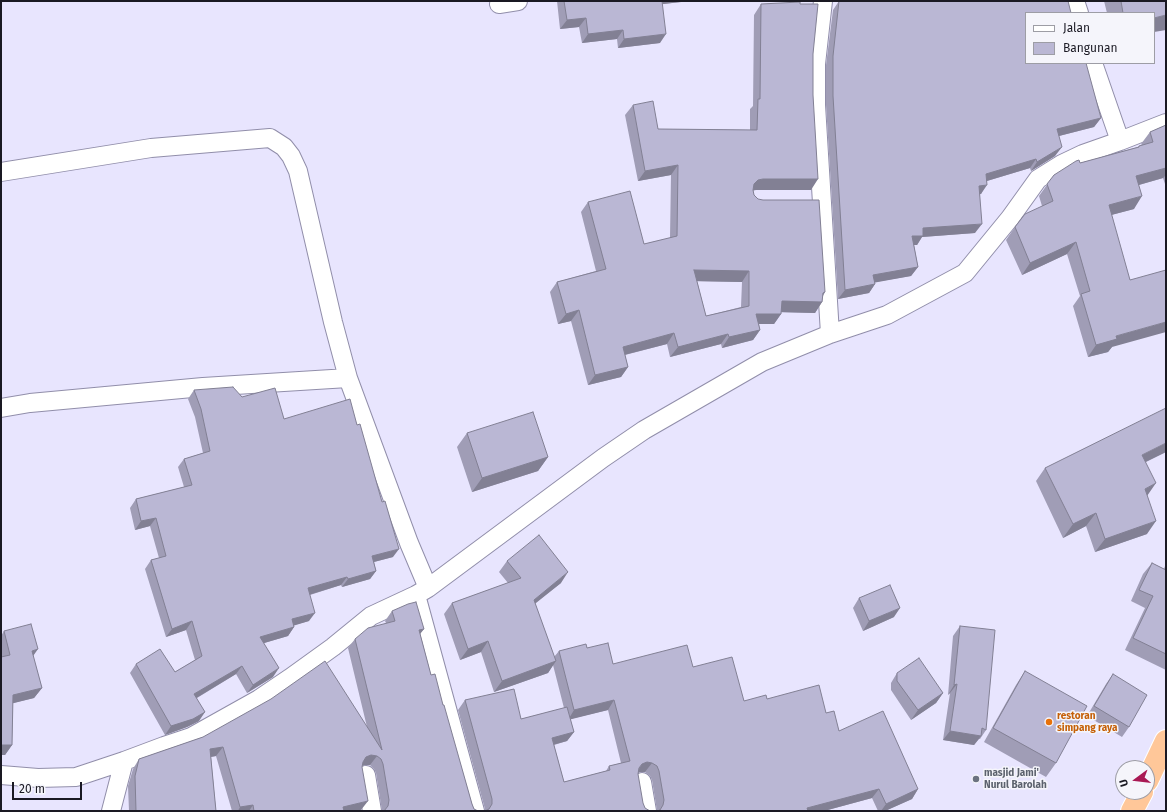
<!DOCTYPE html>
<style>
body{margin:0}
#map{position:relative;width:1167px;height:812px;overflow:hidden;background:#e8e5fe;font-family:"Fira Sans",sans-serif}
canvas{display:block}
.frame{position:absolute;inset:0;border:2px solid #1a1923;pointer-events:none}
.legend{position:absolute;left:1025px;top:12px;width:130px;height:52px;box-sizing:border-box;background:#f5f5fb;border:1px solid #9d9da5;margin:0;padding:5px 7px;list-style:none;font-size:12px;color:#1a1923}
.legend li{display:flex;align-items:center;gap:8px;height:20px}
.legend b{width:20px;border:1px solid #9d9da5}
.north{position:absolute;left:1115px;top:760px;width:40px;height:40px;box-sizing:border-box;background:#f5f5fb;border:1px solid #9d9da5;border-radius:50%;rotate:255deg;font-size:11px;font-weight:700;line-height:16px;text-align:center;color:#1a1923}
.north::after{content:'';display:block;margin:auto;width:14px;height:18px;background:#a91954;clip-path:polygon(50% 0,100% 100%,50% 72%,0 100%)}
.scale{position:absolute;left:12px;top:782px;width:70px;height:18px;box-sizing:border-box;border:2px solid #1a1923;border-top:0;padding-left:5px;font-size:12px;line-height:14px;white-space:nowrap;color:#1a1923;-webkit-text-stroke:3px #f5f5fb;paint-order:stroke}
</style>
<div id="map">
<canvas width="1167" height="812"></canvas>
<div class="frame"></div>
<ul class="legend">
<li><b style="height:5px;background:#fff"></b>Jalan</li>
<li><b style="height:11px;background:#bab7d4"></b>Bangunan</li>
</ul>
<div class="north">U</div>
<div class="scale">20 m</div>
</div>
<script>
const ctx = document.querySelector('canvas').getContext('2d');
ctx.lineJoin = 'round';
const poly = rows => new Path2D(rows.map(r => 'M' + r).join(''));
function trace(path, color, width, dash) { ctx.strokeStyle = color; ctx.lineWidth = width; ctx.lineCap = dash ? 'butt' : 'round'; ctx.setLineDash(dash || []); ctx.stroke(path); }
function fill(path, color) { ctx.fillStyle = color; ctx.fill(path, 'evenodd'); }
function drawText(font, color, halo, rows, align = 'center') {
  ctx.font = font + ' "Fira Sans",sans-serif'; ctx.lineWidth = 3; ctx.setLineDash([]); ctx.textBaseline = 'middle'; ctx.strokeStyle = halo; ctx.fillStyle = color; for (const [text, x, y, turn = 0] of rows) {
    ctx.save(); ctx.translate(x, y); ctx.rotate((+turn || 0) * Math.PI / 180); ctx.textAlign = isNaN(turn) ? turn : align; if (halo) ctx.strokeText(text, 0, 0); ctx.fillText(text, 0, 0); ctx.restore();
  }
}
const street = poly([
 [1075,1,1079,13],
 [499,4,518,1],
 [1093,63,1120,141],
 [1,172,151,148,270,138,284,147,291,156,298,171,333,322,348,378,409,543,428,588],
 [830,334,887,315,965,273,1010,218,1038,179,1062,164,1083,154,1120,141,1166,123],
 [1,408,30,403,203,387,348,378],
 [416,595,475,811],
 [1,775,38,778,76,777,124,761,164,746,191,737,259,699,290,678,333,647,371,616,416,595,428,588,603,458,644,430,762,362,830,334,816,105,816,64,823,1],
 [366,775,372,811],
 [642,782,647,811],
 [111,811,124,761]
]);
const highway = poly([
 [1147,781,1166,741],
 [1132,811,1142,792]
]);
const wall = poly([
 [557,1,690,1,662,4,660,43,618,48,617,39,582,43,579,27,560,29],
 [839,1,1026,13,1101,118,1094,127,1059,136,1055,156,1031,171,1030,168,987,181,981,194,980,194,975,233,922,237,917,245,914,245,918,267,911,276,875,282,875,284,869,293,838,299,826,105,826,65,833,10],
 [1104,1,1166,1,1154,13,1107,13],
 [761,4,813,54,811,190,753,190,754,195,825,292,823,296,822,302,815,313,781,312,781,314,774,324,759,324,760,330,753,340,722,348,721,344,670,357,667,344,625,355,628,367,621,377,588,385,571,321,558,324,550,292,557,282,596,271,581,212,588,202,644,244,670,238,671,175,638,181,625,115,633,105,658,129,750,130,750,109,753,106,754,15],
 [697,281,742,282,741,307,706,316],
 [1166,125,1166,187,1163,178,1139,185,1134,209,1111,215,1112,347,1108,352,1088,357,1073,306,1080,296,1067,254,1022,275,1006,240,1015,227,1042,206,1039,196,1054,175,1080,163,1138,147,1139,146,1142,145,1141,144,1150,132],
 [194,390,242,397,284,419,393,557,374,562,376,571,370,579,342,587,341,585,310,595,309,621,294,625,294,627,288,636,264,643,273,677,247,693,236,674,197,698,199,721,187,727,165,735,130,673,136,664,175,672,195,660,186,630,166,637,145,569,151,560,159,558,150,526,135,530,130,508,136,499,184,487,178,467,184,459,203,453,195,417,188,399],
 [467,433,548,457,538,471,472,492,457,447],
 [1166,452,1146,462,1147,496,1147,534,1095,552,1086,526,1063,538,1036,481,1045,468],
 [507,561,561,583,535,603,554,657,559,651,587,648,613,664,693,667,744,701,767,699,826,713,839,731,918,789,912,799,885,811,878,811,872,798,824,811,657,811,652,780,650,776,645,772,640,772,485,811,485,809,458,710,465,700,521,719,564,708,553,665,548,673,494,692,481,652,460,660,444,614,452,603,508,583,499,572],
 [608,710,621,763,609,766,606,771,564,782,554,745,567,741,574,732,570,719],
 [1152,563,1164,569,1166,563,1166,670,1125,650,1145,608,1131,601,1143,574],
 [859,598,894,617,863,631,853,608],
 [392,611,424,629,420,633,431,675,443,705,472,804,474,809,478,811,382,811,376,773,374,769,370,765,365,765,362,766,361,810,359,811,232,811,216,756,211,757,216,811,129,811,128,786,133,769,139,759,203,737,367,727,348,648,355,639,386,623,385,621],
 [960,626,986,730,980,739,979,739,974,745,943,740,950,693,948,695,953,636],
 [4,631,33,656,42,688,34,698,13,703,12,745,5,755,1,656,1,636],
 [1025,671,1056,763,1046,777,984,742,1016,685],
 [897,673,943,693,936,703,911,720,891,690,891,683],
 [1113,674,1129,727,1122,737,1087,716,1106,684]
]);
const shadedWall = poly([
 [658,1,690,1,655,5],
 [1166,15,1166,30,1154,32,1154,18],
 [586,18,579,27,560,29,567,20],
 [623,30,617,39,582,43,588,34],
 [666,34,660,43,618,48,624,39],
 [1101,118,1094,127,1051,138,1057,129],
 [1062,147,1055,156,1031,171,1037,162],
 [1036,159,1030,168,980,183,986,174],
 [678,165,671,175,638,181,645,171],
 [1166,168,1166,175,1163,178,1128,188,1136,176],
 [763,179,818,179,811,190,756,190,751,191,754,184,758,180],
 [987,185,981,194,973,195,979,186],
 [1142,196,1134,209,1100,218,1109,205],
 [982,224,975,233,922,237,917,245,906,245,912,236,923,228],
 [1076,242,1067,254,1022,275,1030,263],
 [918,267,911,276,867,284,873,275],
 [694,270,749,271,742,282,687,281],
 [875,284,869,293,838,299,845,290],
 [825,292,818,302,822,302,815,313,774,312,782,301],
 [579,310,571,321,558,324,566,314],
 [756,314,781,314,774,324,749,324],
 [1166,322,1166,332,1112,347,1108,352,1088,357,1096,345,1116,336],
 [760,330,753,340,722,348,729,337],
 [674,333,667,344,616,357,623,347],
 [728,334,721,344,670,357,678,347],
 [628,367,621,377,588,385,595,375],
 [1166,443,1166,452,1133,468,1142,455],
 [548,457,538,471,472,492,482,478],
 [1156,483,1147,496,1145,489],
 [1096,513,1086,526,1063,538,1073,524],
 [156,518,150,526,135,530,141,521],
 [1156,521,1147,534,1095,552,1105,539],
 [399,549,393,557,366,564,372,556],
 [376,571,370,579,342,587,348,579],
 [568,572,561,583,526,611,534,600],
 [347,577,341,585,302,597,308,588],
 [900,608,894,617,863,631,869,621],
 [315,613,309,621,286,628,292,619],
 [192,621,186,630,166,637,172,629],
 [294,627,288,636,254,646,260,637],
 [424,629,417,638,419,630],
 [488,641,481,652,460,660,468,649],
 [38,649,31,659,32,651],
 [556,661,548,673,494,692,502,681],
 [242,666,236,674,188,703,194,694],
 [279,668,273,677,247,693,253,685],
 [957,684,950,693,948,695,954,685],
 [42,688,34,698,6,705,13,695],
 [943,693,936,703,911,720,918,710],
 [614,700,608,710,568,720,574,710],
 [205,712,199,721,187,727,165,735,171,726],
 [950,731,981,736,974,745,943,740],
 [574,732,567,741,545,747,552,738],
 [1,745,12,745,5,755,1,755],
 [223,747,216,756,204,758,210,749],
 [371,755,377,756,370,765,365,765,360,767,366,757],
 [647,762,652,763,645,772,640,772,636,774,642,764],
 [879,789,872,798,824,811,804,811,807,808],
 [918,789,912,799,885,811,881,811,886,804],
 [368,801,361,810,359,811,340,811,343,807],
 [253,805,249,811,238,811,240,807]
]);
const building = poly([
 [564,1,662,1,666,34,624,39,623,30,588,34,586,18,567,20,564,1],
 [839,1,1068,1,1071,13,1026,13,1026,63,1086,63,1101,118,1057,129,1062,147,1037,162,1036,159,986,174,987,185,979,186,982,224,923,228,923,236,912,236,918,267,873,275,875,284,845,290,833,96,833,56,839,1],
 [1121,1,1166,1,1166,15,1154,18,1154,13,1123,13,1121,1],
 [800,2,800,4,818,4,813,54,813,95,818,179,763,179,758,180,754,184,753,190,754,195,758,199,763,200,819,200,825,292,823,293,822,302,782,301,781,314,756,314,760,330,729,337,728,334,678,347,674,333,623,347,628,367,595,375,579,310,566,314,557,282,606,269,588,202,630,191,644,244,677,236,678,165,645,171,633,105,653,101,658,129,757,130,758,99,760,99,761,4,800,2],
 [694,270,749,271,749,306,706,316,694,270],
 [1166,125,1166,168,1136,176,1142,196,1109,205,1130,280,1166,270,1166,322,1116,336,1117,339,1096,345,1081,294,1090,291,1076,242,1030,263,1015,227,1025,214,1053,201,1047,184,1054,175,1076,161,1079,160,1080,163,1139,147,1139,146,1153,142,1150,132,1166,125],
 [233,387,242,397,275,388,284,419,350,399,357,425,360,424,382,502,385,501,399,549,372,556,376,571,348,579,347,577,308,588,315,613,292,619,294,627,260,637,279,668,253,685,242,666,194,694,205,712,193,719,171,726,136,664,160,649,175,672,202,656,192,621,172,629,151,560,166,556,156,518,141,521,136,499,192,485,184,459,210,451,201,409,194,390,233,387],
 [1166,408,1166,443,1142,455,1156,483,1145,489,1156,521,1105,539,1096,513,1073,524,1045,468,1166,408],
 [533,412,548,457,482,478,467,433,533,412],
 [539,535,568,572,534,600,556,661,502,681,488,641,468,649,452,603,521,578,507,561,539,535],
 [1152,563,1166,570,1166,654,1133,638,1153,596,1139,590,1152,563],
 [890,585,900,608,869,621,859,598,890,585],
 [416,602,424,629,419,630,431,675,435,674,443,705,444,705,472,804,474,809,478,811,384,811,388,806,389,800,383,764,381,759,377,756,371,755,366,757,363,762,362,767,368,801,343,807,344,811,254,811,253,805,240,807,223,747,210,749,216,811,136,811,135,776,139,759,203,737,271,699,325,661,382,750,355,639,368,628,395,621,392,611,408,604,416,602],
 [31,624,38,649,32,651,42,688,13,695,12,745,1,745,1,657,10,655,4,631,31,624],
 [960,626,995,630,986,730,982,728,981,736,950,731,957,684,954,685,960,626],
 [608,643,613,664,687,645,693,667,732,657,744,701,766,695,767,699,819,685,826,713,834,711,839,731,883,711,918,789,886,804,879,789,807,808,808,811,657,811,660,810,663,805,664,800,659,771,657,766,652,763,647,762,642,764,639,768,638,774,643,803,645,808,650,811,485,811,489,809,492,804,492,799,465,700,514,689,521,719,567,707,574,732,552,738,564,782,610,770,609,766,630,761,614,700,574,710,559,651,586,644,587,648,608,643],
 [919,658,943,693,918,710,897,681,897,673,919,658],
 [1025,671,1087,706,1056,763,993,728,1025,671],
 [1113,674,1147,695,1129,727,1094,706,1113,674]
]);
const markers = [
 [1049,722,4,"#e8710a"],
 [976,779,4,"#6b7280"]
];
const foodNames = [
 ["restoran",1057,716],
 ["simpang raya",1057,728]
];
const worshipNames = [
 ["masjid Jami'",984,773],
 ["Nurul Barolah",984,785]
];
trace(street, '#918eaa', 20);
trace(highway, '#fff', 24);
trace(street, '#fff', 18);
trace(highway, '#ffc799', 22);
fill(wall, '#a09db6');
fill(shadedWall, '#828094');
fill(building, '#bab7d4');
trace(building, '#828094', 1);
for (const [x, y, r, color] of markers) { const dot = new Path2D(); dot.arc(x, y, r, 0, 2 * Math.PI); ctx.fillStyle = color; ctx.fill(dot); trace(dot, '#f5f5fb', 1.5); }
drawText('bold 10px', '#c56008', '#f5f5fb', foodNames, 'left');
drawText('bold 10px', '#5b616d', '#f5f5fb', worshipNames, 'left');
</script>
